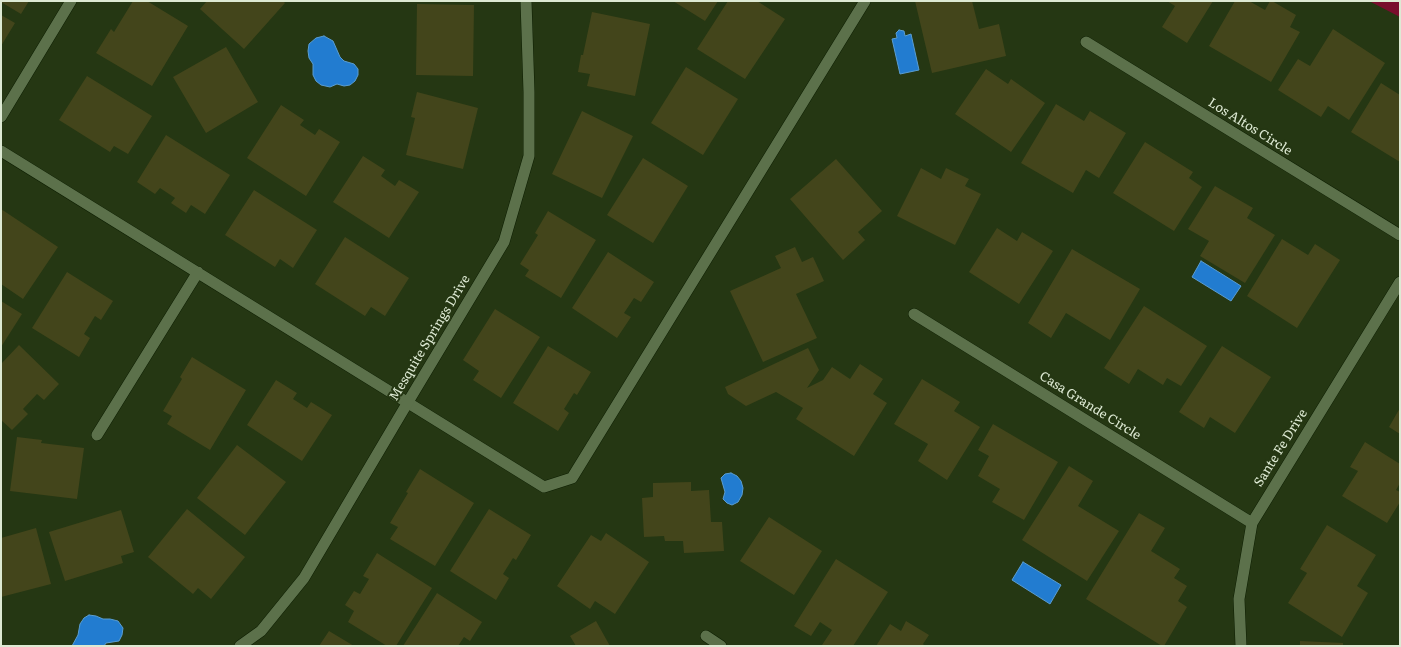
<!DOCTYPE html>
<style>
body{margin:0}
#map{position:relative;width:1401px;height:647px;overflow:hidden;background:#253713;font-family:Literata,serif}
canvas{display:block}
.frame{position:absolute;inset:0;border:2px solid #dde9d3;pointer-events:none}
</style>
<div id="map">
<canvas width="1401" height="647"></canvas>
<div class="frame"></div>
</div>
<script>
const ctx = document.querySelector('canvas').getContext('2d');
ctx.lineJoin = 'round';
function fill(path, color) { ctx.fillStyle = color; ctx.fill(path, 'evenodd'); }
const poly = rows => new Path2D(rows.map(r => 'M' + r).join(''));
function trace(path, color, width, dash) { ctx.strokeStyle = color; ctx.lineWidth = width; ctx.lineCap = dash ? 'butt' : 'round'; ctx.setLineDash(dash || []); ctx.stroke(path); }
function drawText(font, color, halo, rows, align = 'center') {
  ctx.font = font + ' Literata,serif'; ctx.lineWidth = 4; ctx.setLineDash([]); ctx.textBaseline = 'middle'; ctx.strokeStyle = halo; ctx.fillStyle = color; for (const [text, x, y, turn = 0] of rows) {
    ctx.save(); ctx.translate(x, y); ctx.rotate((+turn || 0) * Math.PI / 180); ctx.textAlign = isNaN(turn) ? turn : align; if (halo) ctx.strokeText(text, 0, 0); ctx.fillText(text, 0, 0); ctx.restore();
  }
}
const green = poly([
 [1369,1,1400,1,1400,17]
]);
const water = poly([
 [899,30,904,31,905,36,911,34,919,70,900,74,892,39,897,38,896,33,899,30],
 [324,36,333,41,340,57,344,61,354,64,358,69,358,75,355,81,350,85,344,86,337,84,330,87,321,85,316,81,313,75,313,64,309,58,308,51,309,44,316,38,324,36],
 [1201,261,1241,286,1231,301,1192,277,1201,261],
 [731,473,737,476,741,481,743,488,742,495,738,502,732,505,727,503,723,499,725,492,721,478,725,474,731,473],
 [1023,562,1061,585,1050,604,1012,580,1023,562],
 [89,615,96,616,103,619,110,619,118,621,123,628,122,635,119,641,106,643,104,646,72,646,78,635,80,624,84,618,89,615]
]);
const building = poly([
 [1,1,29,1,21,14,1,2],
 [133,1,147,1,188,26,152,86,96,53,111,29,114,32],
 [207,1,283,1,285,3,244,49,200,9],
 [673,1,718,1,705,21],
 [728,1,757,1,785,19,745,79,697,49],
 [915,1,972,1,979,29,999,24,1006,56,932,73],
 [1167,1,1213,1,1187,43,1162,27,1175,6],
 [1235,1,1249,1,1265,10,1270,1,1272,1,1296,15,1290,27,1300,32,1271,82,1209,46],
 [417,4,474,5,473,76,416,75],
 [592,12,650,24,635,96,587,86,590,74,578,72,581,55,583,55],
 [1,15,15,23,1,46],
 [1333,29,1385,63,1349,120,1328,106,1321,117,1278,90,1298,59,1310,66],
 [226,47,258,102,206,133,173,77],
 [686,67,738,99,703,155,651,123],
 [986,69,1008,84,1011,79,1045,103,1011,152,955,114],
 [87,76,152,116,128,154,114,146,110,152,59,120],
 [1381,83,1400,95,1400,162,1351,132],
 [417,92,478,108,463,169,406,155,415,118,411,117],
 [1056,104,1084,121,1090,111,1126,133,1099,178,1086,170,1073,193,1021,163],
 [281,105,304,120,300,125,315,135,319,129,340,142,306,196,247,158],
 [582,111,633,136,602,198,552,174],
 [166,135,230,175,205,214,191,205,186,213,171,203,175,198,160,188,155,194,137,182],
 [1145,142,1193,172,1189,178,1202,187,1174,231,1113,193],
 [363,156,385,170,381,176,395,186,399,180,419,192,389,238,333,202],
 [643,158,688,186,653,243,607,215],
 [836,159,882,211,858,232,865,240,843,260,790,199],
 [921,168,941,179,946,168,969,179,965,186,981,194,955,245,897,216],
 [1215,186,1253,208,1247,218,1275,235,1245,283,1200,256,1209,241,1188,229],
 [254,190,317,230,293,268,280,259,275,267,225,235],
 [1,209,58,247,23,299,1,284],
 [548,211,596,240,561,298,525,276,529,270,520,264,538,235,535,233],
 [997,228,1017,241,1022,232,1053,251,1019,304,969,272],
 [345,237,409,278,385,316,371,307,365,316,315,284],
 [1282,239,1308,255,1315,244,1340,260,1297,328,1247,296],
 [795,247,802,262,813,257,824,281,796,294,817,338,763,362,730,291,781,268,775,256],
 [1072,249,1140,289,1110,340,1066,313,1051,338,1028,323],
 [608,252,654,282,641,302,634,298,624,313,631,317,617,338,572,308],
 [67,272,113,301,101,320,95,316,84,334,90,338,79,357,32,328],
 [1,301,22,314,1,347],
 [1144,306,1207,346,1181,386,1167,378,1163,385,1138,369,1129,384,1104,368],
 [495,309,540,337,501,398,473,380,479,371,463,360],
 [19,345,59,384,44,400,37,394,23,409,28,414,12,430,1,420,1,364],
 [548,346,591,372,577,395,574,393,564,409,569,413,558,431,513,403],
 [1222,346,1271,377,1235,433,1210,417,1204,428,1179,412],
 [808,348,819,370,807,388,823,380,832,367,850,379,860,364,883,379,873,394,887,403,854,456,796,419,803,408,776,392,746,406,728,394,725,387],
 [192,357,246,390,210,450,167,424,172,416,163,411,182,379,180,377],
 [922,379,960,402,954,411,980,427,947,480,918,461,928,444,894,424],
 [276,380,297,393,293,399,307,408,311,402,332,415,302,461,247,425],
 [1400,408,1400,434,1389,427],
 [993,424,1058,462,1024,520,992,502,1000,489,978,476,989,456,978,450],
 [17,437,42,440,41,443,84,448,77,499,10,491],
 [1365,442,1400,464,1400,483,1396,490,1400,492,1400,502,1387,523,1342,496,1358,471,1350,467],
 [237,445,286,482,245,535,197,498],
 [1069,466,1093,481,1078,506,1119,531,1087,581,1022,540],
 [420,469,474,503,435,566,390,539,398,527,390,523,408,493,406,492],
 [691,482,691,491,709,490,711,522,722,522,724,551,684,553,683,541,665,541,664,536,644,537,642,498,653,497,653,483],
 [187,509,245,557,211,599,198,588,193,594,148,557],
 [489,509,531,535,516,560,513,558,503,574,509,578,496,600,450,571],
 [121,510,134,552,121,556,123,563,65,581,49,532],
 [1139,513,1165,528,1151,551,1180,569,1174,578,1187,586,1178,601,1187,607,1164,646,1162,646,1086,599],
 [769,517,822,551,794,595,740,561],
 [1327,525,1376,555,1357,586,1368,593,1342,637,1288,603,1307,573,1300,569],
 [36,528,51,584,1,597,1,538],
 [606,533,649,562,615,614,595,601,590,609,557,586,591,535,601,541],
 [377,553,432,588,396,646,387,646,348,622,354,611,345,605,354,591,360,594,369,579,363,576],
 [836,559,888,592,853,646,824,646,822,645,832,630,820,622,811,636,794,626],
 [437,593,482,622,470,641,464,637,458,646,403,646],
 [596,621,610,646,576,646,570,636],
 [906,621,929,635,923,644,925,646,876,646,890,624,901,631],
 [329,631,354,646,319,646],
 [1300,641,1343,643,1343,646,1300,646]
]);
const service = poly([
 [1,117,71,1],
 [1,151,544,487,572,478,865,1],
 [97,435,198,272]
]);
const minor = poly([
 [1086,42,1400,235],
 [914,314,1252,523],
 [706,636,721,646],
 [240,646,261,631,304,578,408,402,504,242,529,156,529,92,526,1],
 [1241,646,1239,599,1252,523,1400,282]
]);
const streetNames = [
 ["Los Altos Circle",1250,127,32],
 ["Mesquite Springs Drive",430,338,-59],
 ["Casa Grande Circle",1090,406,32],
 ["Sante Fe Drive",1281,448,-58]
];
fill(green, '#790d2d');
fill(water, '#227cd0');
trace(water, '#5a9dd1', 1);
fill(building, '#43451b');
trace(service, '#0d1e00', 12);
trace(minor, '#0d1e00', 12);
trace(service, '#5c714b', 11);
trace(minor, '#5c714b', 11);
drawText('13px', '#dde9d3', '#253713', streetNames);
</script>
